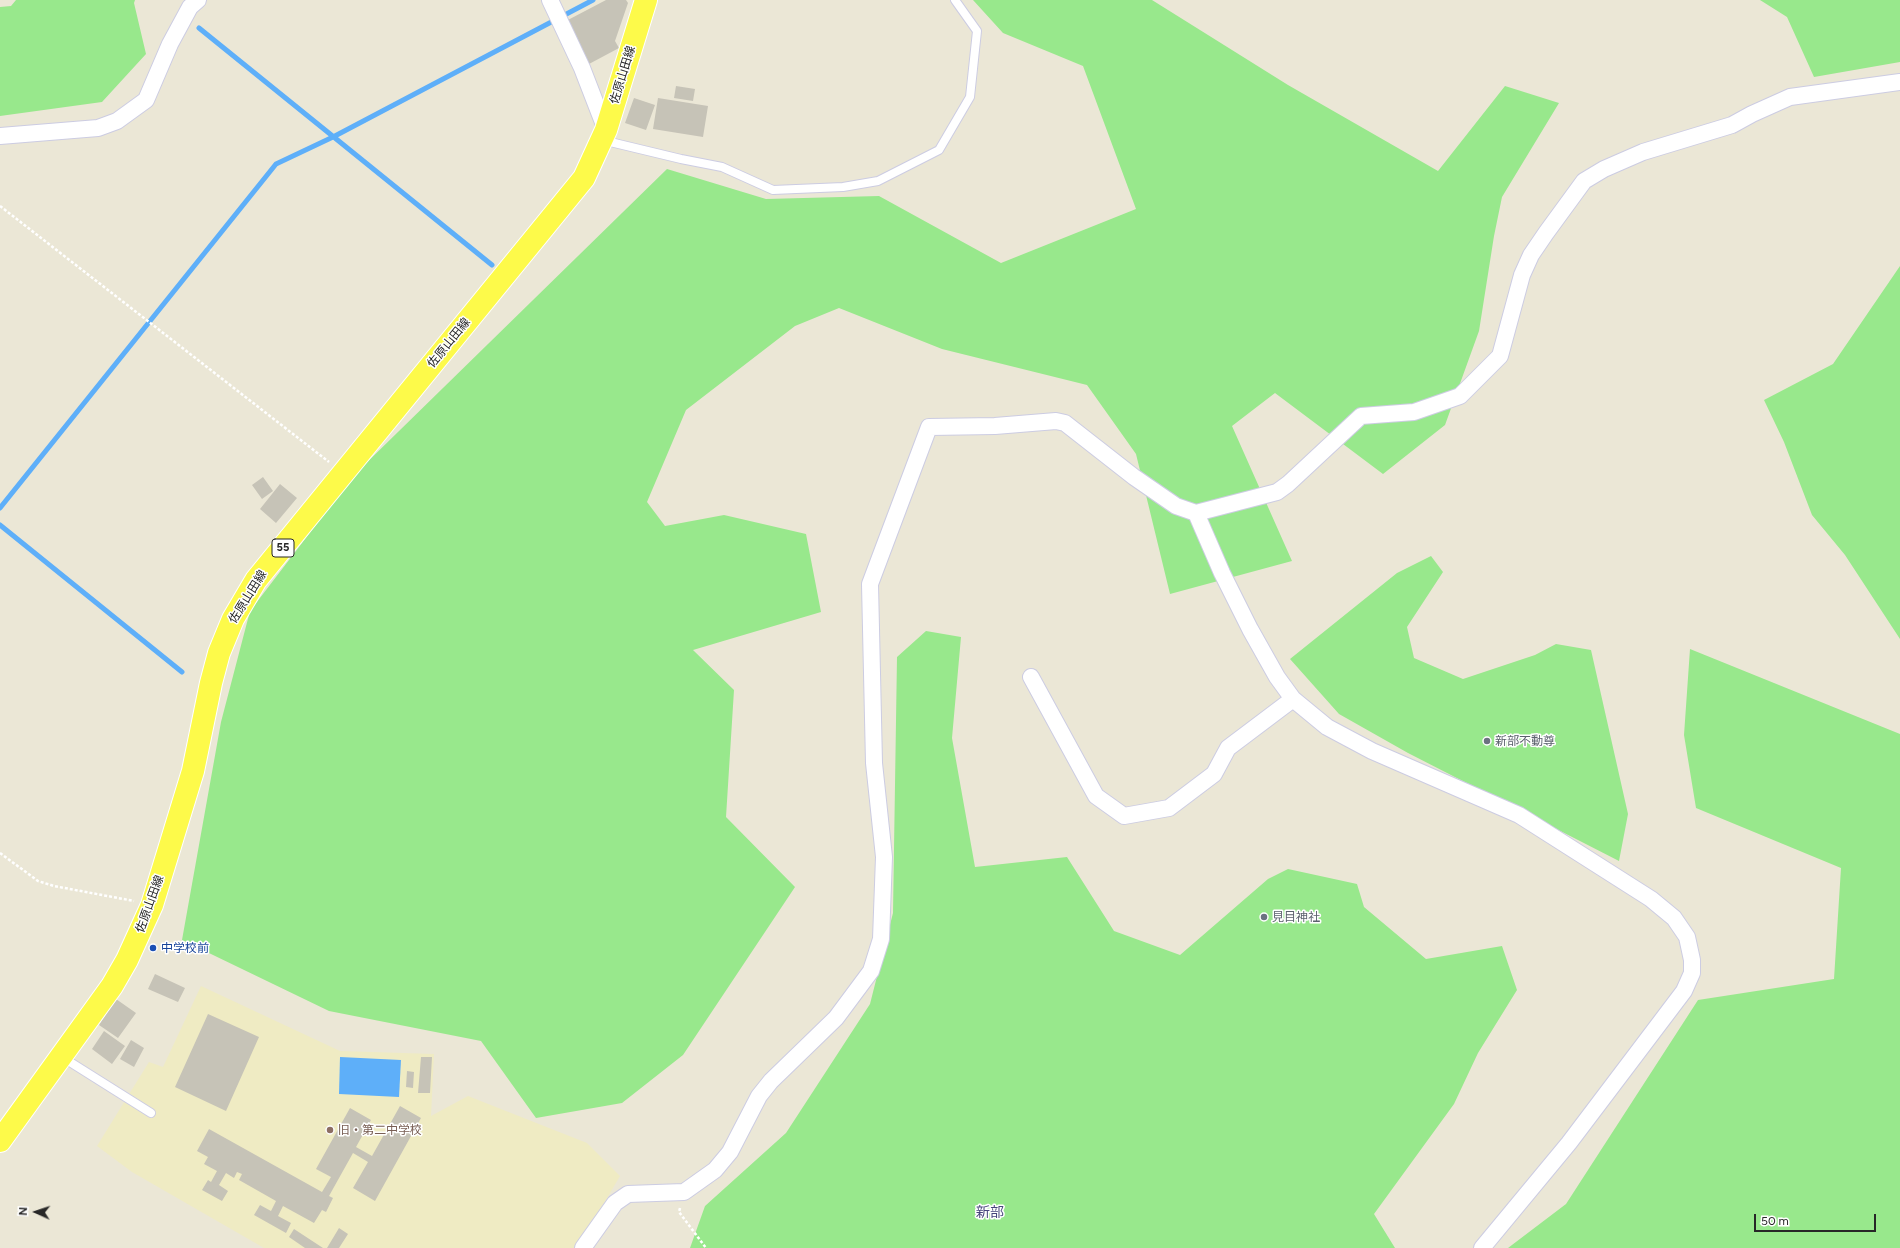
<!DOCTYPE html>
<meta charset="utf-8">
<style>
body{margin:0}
#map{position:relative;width:1900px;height:1248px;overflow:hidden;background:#ebe7d6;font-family:Figtree,sans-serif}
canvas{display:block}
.north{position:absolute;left:16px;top:1192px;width:40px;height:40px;-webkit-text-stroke:3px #fff;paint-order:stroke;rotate:273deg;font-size:11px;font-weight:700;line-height:16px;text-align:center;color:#272727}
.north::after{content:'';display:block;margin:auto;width:14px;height:18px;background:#272727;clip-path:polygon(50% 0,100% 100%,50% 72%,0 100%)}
.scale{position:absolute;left:1754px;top:1214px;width:122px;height:18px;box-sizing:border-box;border:2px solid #272727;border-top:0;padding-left:5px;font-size:12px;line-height:14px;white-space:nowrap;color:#272727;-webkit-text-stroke:3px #fff;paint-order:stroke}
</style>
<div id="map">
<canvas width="1900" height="1248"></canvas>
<div class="north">N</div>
<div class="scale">50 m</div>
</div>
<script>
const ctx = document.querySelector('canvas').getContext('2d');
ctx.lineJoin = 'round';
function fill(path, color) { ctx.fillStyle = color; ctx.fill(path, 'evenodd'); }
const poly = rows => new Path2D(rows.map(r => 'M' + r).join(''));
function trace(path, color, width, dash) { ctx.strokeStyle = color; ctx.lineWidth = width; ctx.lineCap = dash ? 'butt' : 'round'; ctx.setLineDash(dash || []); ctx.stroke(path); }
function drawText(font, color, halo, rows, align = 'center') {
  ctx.font = font + ' Figtree,"Noto Sans JP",sans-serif'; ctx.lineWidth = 3; ctx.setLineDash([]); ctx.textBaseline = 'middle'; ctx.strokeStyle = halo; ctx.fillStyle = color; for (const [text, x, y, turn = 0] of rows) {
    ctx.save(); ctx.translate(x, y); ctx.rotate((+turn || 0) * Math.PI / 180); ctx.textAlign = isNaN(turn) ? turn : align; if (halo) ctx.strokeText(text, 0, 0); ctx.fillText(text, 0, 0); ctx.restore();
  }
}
const education = poly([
 [201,986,340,1051,434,1054,431,1116,468,1096,587,1143,620,1176,578,1248,264,1248,132,1172,97,1146,149,1062,163,1067]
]);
const green = poly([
 [16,0,135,0,134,3,146,54,102,102,0,116,0,7,11,6],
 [973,0,1152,0,1288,85,1438,171,1505,86,1559,103,1502,197,1494,236,1479,331,1445,425,1383,474,1275,393,1232,426,1292,561,1170,594,1136,454,1087,385,942,349,839,308,795,326,686,410,647,502,665,526,724,515,806,534,821,612,693,650,734,690,726,817,795,887,683,1055,622,1103,536,1118,481,1041,329,1011,182,940,221,722,250,611,354,475,667,169,766,199,879,196,1001,263,1136,209,1083,66,1003,33],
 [1760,0,1900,0,1900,62,1814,77,1787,17],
 [1900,266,1900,639,1845,555,1812,515,1784,442,1764,400,1833,364],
 [1431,556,1443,572,1407,627,1414,658,1463,679,1535,655,1556,644,1591,650,1628,814,1619,861,1408,753,1339,714,1290,659,1397,573],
 [926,631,961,637,952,738,975,867,1067,857,1114,931,1180,955,1268,879,1288,869,1357,884,1364,907,1426,959,1502,946,1517,990,1478,1053,1454,1104,1374,1214,1395,1248,690,1248,705,1206,786,1133,870,1004,893,913,897,657],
 [1690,649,1900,734,1900,1248,1508,1248,1566,1204,1698,1000,1834,979,1841,868,1696,808,1684,735]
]);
const water = poly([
 [340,1057,401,1060,399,1097,339,1094]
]);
const stream = poly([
 [199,28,492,265],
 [0,508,276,164,333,137,593,0],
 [0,525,182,672]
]);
const building = poly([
 [606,0,626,0,628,3,615,41,619,48,589,64,566,21],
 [676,86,695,89,693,101,674,98],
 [634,98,655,105,646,130,625,123],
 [658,98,708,106,703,137,653,129],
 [263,477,273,491,262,499,252,485],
 [280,484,297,498,276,523,260,509],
 [155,974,185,988,178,1002,148,989],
 [116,999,136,1013,118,1038,99,1025],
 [208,1014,259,1037,226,1111,175,1087],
 [104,1031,125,1046,112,1064,92,1049],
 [131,1040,144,1048,134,1067,120,1059],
 [421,1057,432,1057,430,1093,418,1093],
 [407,1071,414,1072,413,1088,406,1087],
 [400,1106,421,1118,375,1201,353,1188,368,1162,353,1153,329,1196,333,1198,326,1212,322,1210,314,1223,283,1206,278,1216,291,1223,286,1233,254,1215,260,1205,271,1211,276,1201,239,1180,242,1174,237,1172,234,1178,226,1173,219,1185,228,1191,222,1201,202,1190,208,1180,211,1182,217,1171,204,1164,208,1157,197,1151,209,1129,322,1192,331,1177,316,1169,350,1108,371,1120,356,1147,372,1156],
 [339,1228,348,1234,339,1248,327,1248],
 [294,1229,323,1248,305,1248,289,1237]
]);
const path = poly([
 [0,206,329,462],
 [0,853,38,881,54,886,134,901],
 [680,1208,679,1212,706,1248]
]);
const service = poly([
 [602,140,681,159,722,167,773,190,843,187,878,181,939,150,970,97,977,31,955,0],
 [62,1057,151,1113]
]);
const minor = poly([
 [550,0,582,68,606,130],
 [0,136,98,128,117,121,146,100,170,44,190,7,198,0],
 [1196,513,1222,573,1250,629,1277,677,1293,699,1327,727,1372,751,1519,815,1651,899,1674,918,1687,937,1692,960,1692,973,1684,991,1569,1143,1482,1248],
 [1031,677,1096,796,1124,816,1169,808,1214,774,1228,748,1293,699],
 [583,1248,615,1203,628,1194,684,1192,715,1170,730,1152,759,1096,771,1081,836,1018,871,971,881,939,884,857,874,763,870,584,929,427,995,426,1056,421,1065,423,1134,477,1176,506,1196,513,1277,492,1288,484,1361,416,1414,412,1460,396,1500,356,1522,275,1531,255,1546,233,1584,181,1604,169,1643,152,1732,125,1752,114,1790,97,1900,82]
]);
const primary = poly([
 [0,1141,112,986,127,960,152,905,193,771,211,683,219,653,233,619,256,580,584,178,606,130,646,0]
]);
const markers = [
 [1487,741,4,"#6b7280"],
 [1264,917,4,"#6b7280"],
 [153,948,4,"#1a4fb4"],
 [330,1130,4,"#8d6e63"]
];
const shields = [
 [283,548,22]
];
const shieldNames = [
 ["55",283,548]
];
const streetNames = [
 ["佐原山田線",623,75,-73],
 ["佐原山田線",449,343,-51],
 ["佐原山田線",248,597,-58],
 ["佐原山田線",150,904,-70]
];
const worshipNames = [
 ["新部不動尊",1495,741],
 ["見目神社",1272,917]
];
const transitNames = [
 ["中学校前",161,948]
];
const educationNames = [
 ["旧・第二中学校",338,1130]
];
const quarterNames = [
 ["新部",990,1213]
];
fill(education, '#efebc3');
fill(green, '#98e88c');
fill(water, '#5eaff9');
trace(stream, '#5eaff9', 5);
fill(building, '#c6c3b7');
trace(service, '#cccce2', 10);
trace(minor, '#cccce2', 18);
trace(primary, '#fff', 24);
trace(path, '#fff', 2.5, [3, 2]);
trace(service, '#fff', 8);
trace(minor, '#fff', 16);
trace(primary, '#fdfa4a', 22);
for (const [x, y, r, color] of markers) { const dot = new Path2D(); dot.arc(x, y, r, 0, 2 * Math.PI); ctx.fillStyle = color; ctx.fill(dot); trace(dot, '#fff', 1.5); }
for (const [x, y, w] of shields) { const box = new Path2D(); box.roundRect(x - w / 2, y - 9, w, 18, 3); ctx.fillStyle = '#fff'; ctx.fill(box); trace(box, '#272727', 1); }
drawText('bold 11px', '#272727', null, shieldNames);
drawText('12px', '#272727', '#fff', streetNames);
drawText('12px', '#5b616d', '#fff', worshipNames, 'left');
drawText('12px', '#164399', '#fff', transitNames, 'left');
drawText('12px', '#785e54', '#fff', educationNames, 'left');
drawText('14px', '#46447b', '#fff', quarterNames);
</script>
